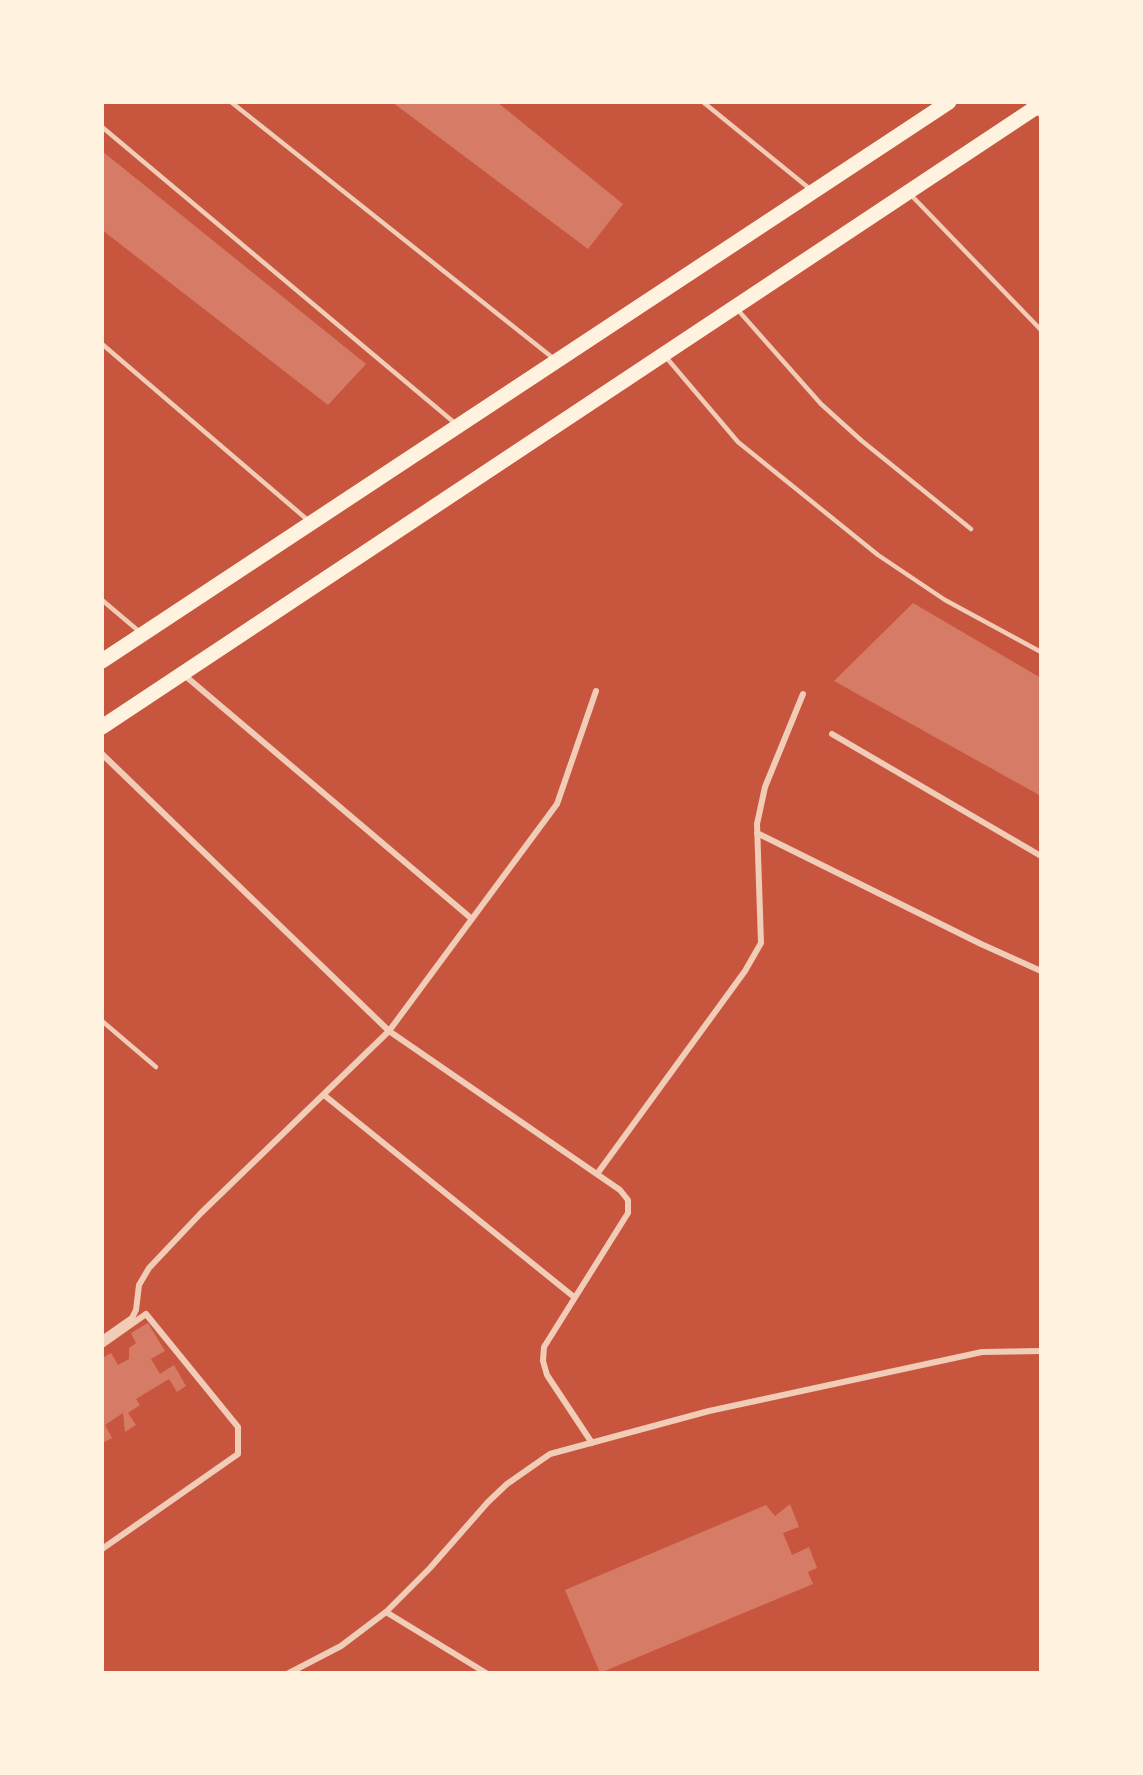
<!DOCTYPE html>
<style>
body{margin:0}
#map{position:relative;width:1143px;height:1775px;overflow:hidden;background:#c8553d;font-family:"Exo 2",sans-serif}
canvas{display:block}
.frame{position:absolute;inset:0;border:104px solid #fff3e0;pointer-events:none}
</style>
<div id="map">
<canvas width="1143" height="1775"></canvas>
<div class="frame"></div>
</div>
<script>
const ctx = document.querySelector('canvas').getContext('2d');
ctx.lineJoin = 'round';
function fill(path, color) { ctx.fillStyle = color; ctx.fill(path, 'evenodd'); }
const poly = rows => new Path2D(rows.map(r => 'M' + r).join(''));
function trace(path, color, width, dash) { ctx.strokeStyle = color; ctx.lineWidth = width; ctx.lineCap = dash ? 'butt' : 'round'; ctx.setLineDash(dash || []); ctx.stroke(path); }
const building = poly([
 [392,102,497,102,623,204,588,249],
 [102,151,366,364,328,405,102,230],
 [913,603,1041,678,1041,796,834,681],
 [148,1323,165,1351,151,1359,160,1374,174,1365,186,1386,177,1392,169,1379,136,1399,140,1405,128,1413,136,1425,125,1432,123,1413,105,1425,112,1438,104,1442,102,1438,102,1358,111,1353,118,1365,129,1359,129,1348,136,1343,131,1333],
 [790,1504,799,1527,783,1533,792,1555,809,1547,817,1568,808,1572,813,1584,600,1673,565,1590,766,1505,775,1516]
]);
const service = poly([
 [231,102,553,358],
 [703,102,810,189],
 [102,127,456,424],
 [910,194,1041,330],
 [737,309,821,404,862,441,971,529],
 [102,344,310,522],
 [665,356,738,442,878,555,945,600,1041,652],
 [102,600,141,633],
 [102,1021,156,1067]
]);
const minor = poly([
 [1028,102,1041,115],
 [183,674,472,919],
 [832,734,1041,856],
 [102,754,389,1031,620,1190,628,1200,628,1213,544,1347,543,1361,547,1375,592,1443],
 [757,833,981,944,1041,971],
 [324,1095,574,1297],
 [597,1174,745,971,761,943,757,824,765,787,803,694],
 [102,1339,132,1318,136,1310,139,1285,149,1268,201,1213,389,1031,557,804,596,691],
 [102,1345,146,1314,238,1427,238,1454,102,1549],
 [386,1612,486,1673],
 [289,1673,341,1646,386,1612,430,1568,488,1502,507,1484,550,1454,709,1411,982,1352,1041,1351]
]);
const primary = poly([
 [102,661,949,102],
 [102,727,1041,104]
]);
fill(building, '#d67c66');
trace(service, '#f1ccb7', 4.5);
trace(minor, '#f1ccb7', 6);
trace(primary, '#fff3e0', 15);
</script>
